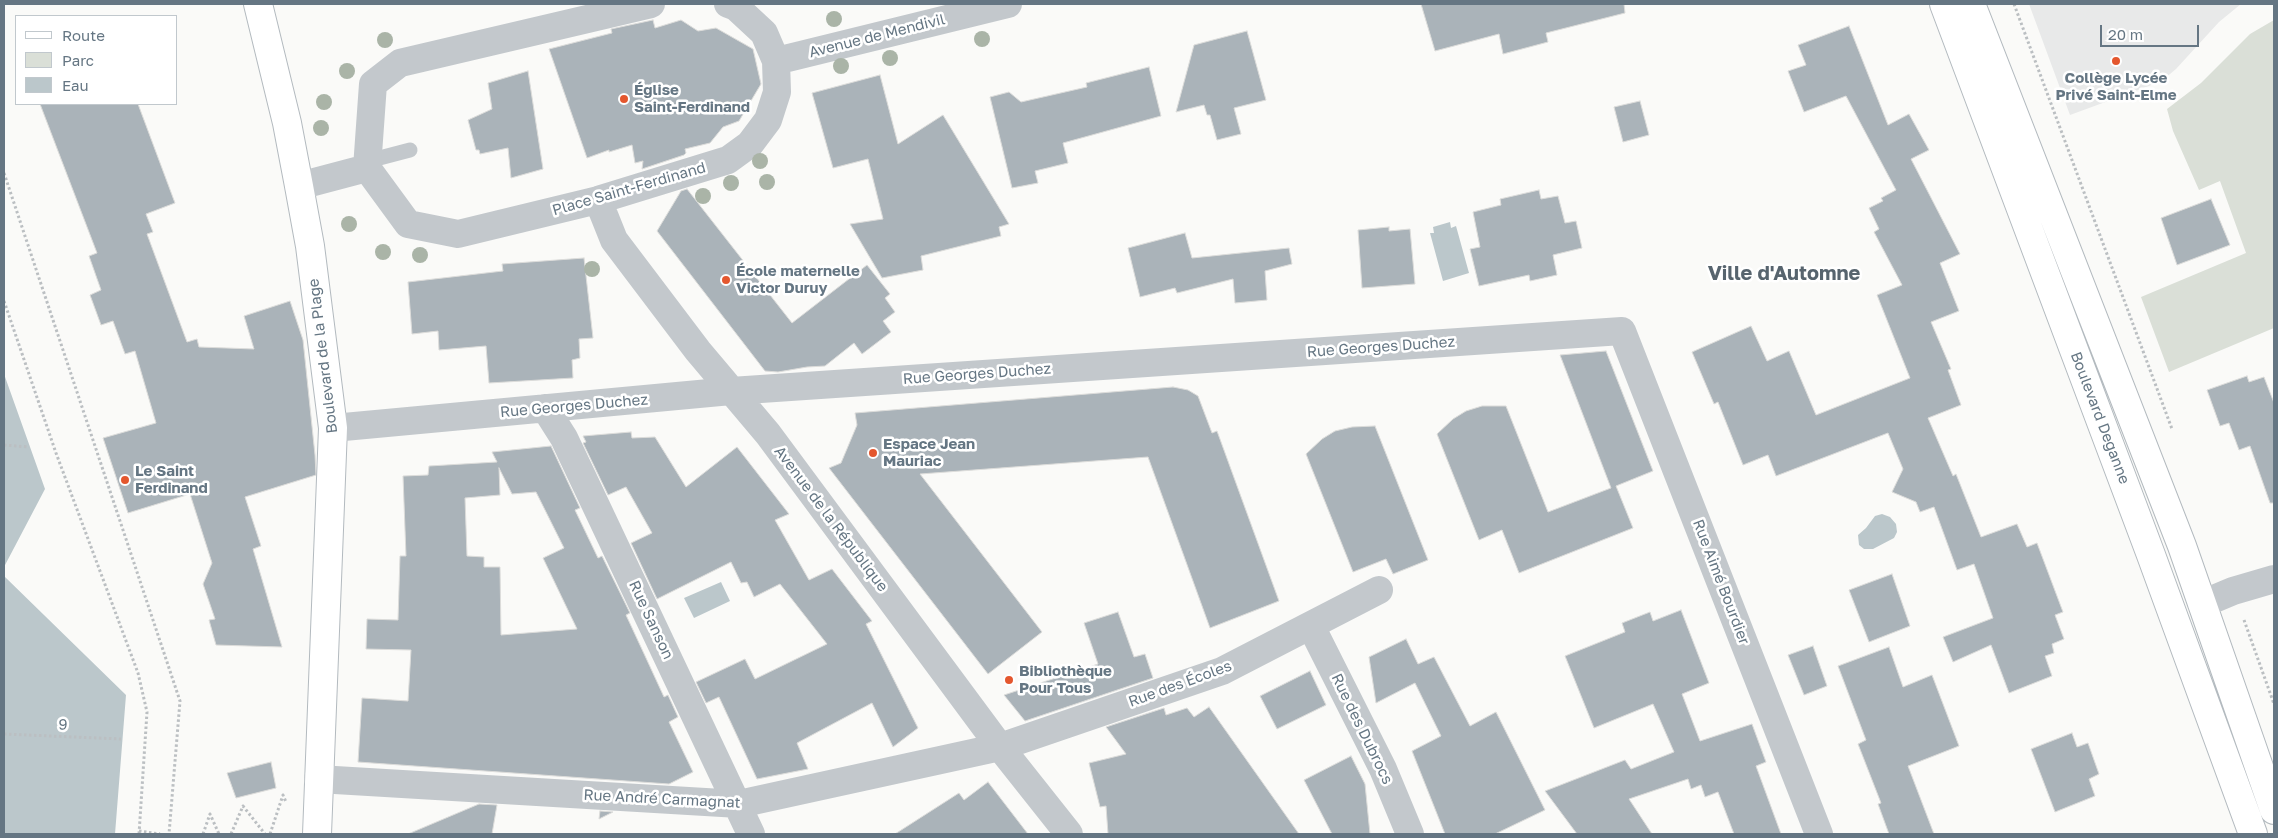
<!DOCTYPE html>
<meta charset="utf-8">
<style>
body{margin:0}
#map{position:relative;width:2278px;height:838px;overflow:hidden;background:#fafaf8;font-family:"Golos Text",sans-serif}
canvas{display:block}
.frame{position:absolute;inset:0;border:5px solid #657683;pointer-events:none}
.legend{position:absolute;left:15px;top:15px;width:162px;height:90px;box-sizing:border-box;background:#fff;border:1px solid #c1c8cd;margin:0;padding:6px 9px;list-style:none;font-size:15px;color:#657683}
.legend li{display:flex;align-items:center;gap:10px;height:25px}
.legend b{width:25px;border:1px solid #c1c8cd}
.scale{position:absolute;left:2100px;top:25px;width:99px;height:22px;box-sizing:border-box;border:2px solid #657683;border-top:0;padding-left:6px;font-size:15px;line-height:18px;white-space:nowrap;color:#657683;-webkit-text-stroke:4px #fff;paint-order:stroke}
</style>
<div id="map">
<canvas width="2278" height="838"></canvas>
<div class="frame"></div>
<ul class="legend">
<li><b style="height:6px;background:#fff"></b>Route</li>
<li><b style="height:14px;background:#dadfd7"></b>Parc</li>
<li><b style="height:14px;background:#bbc7cb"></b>Eau</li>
</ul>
<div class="scale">20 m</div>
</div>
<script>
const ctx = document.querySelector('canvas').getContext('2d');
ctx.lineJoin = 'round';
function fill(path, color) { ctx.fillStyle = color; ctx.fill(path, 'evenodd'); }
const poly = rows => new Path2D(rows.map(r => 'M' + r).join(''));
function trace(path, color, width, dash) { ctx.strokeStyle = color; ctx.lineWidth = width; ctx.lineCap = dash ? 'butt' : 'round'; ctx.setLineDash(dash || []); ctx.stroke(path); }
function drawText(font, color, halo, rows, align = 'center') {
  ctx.font = font + ' "Golos Text",sans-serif'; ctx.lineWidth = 5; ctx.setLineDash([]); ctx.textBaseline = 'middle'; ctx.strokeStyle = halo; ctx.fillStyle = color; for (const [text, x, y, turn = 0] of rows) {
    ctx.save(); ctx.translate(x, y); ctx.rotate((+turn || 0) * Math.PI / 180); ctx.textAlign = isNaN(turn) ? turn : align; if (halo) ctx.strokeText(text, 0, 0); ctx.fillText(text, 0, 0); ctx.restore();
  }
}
const built = poly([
 [2029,4,2241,4,2219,22,2176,69,2164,79,2149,86,2070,115]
]);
const green = poly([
 [2274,20,2274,328,2169,372,2141,297,2246,253,2220,181,2199,190,2173,131,2167,109,2201,83,2250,34]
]);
const water = poly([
 [1450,222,1451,228,1456,226,1469,273,1443,281,1430,233,1434,233,1433,227],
 [4,374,45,489,4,567],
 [1882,514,1890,517,1896,524,1897,532,1894,538,1873,549,1864,549,1859,545,1858,535,1866,528,1875,516],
 [4,576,126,695,115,834,4,834],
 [721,582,730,601,694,618,684,598]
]);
const building = poly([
 [1421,4,1624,4,1625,13,1546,33,1548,42,1503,54,1499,34,1435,51,1421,4],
 [653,20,655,28,681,20,698,31,716,28,753,49,761,84,739,121,723,127,710,143,685,149,686,153,684,155,642,169,643,161,635,163,632,145,609,152,609,150,587,158,549,49,612,33,611,29,653,20],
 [1849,26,1888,125,1909,114,1929,150,1911,159,1960,254,1940,263,1959,311,1931,322,1951,369,1948,370,1961,405,1928,418,1953,476,1956,474,1981,537,2017,524,2027,547,2037,543,2063,612,2055,615,2064,639,2052,644,2054,653,2045,656,2052,676,2009,693,1991,645,1953,662,1943,637,1993,618,1974,564,1957,570,1934,507,1920,512,1916,502,1892,492,1903,469,1888,433,1776,476,1768,455,1743,465,1718,402,1714,404,1692,352,1751,326,1767,361,1789,351,1816,415,1910,378,1877,295,1902,285,1874,232,1879,229,1869,208,1883,201,1881,198,1896,190,1846,96,1804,112,1788,71,1806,65,1798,45,1849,26],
 [1247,31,1266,100,1234,108,1241,134,1217,140,1210,115,1207,115,1204,105,1176,112,1194,45,1247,31],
 [1149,67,1161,116,1063,143,1068,163,1035,171,1038,183,1012,188,990,97,1009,92,1021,102,1087,87,1086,83,1149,67],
 [528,71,543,169,511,178,508,148,480,154,479,150,476,150,468,120,492,109,488,83,528,71],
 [880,75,898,144,943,115,1009,224,999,227,1001,236,921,256,923,270,882,278,850,224,883,219,868,159,833,168,812,93,880,75],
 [1640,101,1649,135,1623,142,1614,107,1640,101],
 [40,104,138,104,175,203,146,214,153,232,147,234,187,342,197,339,199,347,254,349,244,316,290,301,303,340,315,455,316,475,245,497,261,546,253,549,282,647,216,645,209,620,215,619,203,584,212,563,190,494,128,513,103,438,156,423,135,351,125,354,113,321,101,325,90,295,101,290,89,256,97,253,40,104],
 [687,189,792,323,867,265,890,294,885,298,895,312,883,321,891,332,862,354,854,343,825,366,807,367,778,372,765,371,657,231,681,191,687,189],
 [1539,190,1541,199,1558,196,1565,223,1576,221,1582,248,1553,255,1557,275,1530,281,1529,275,1479,286,1470,249,1480,247,1473,212,1501,205,1500,199,1539,190],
 [2211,199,2230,245,2177,265,2161,218,2211,199],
 [1389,227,1389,231,1410,229,1415,284,1362,288,1358,230,1389,227],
 [1185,233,1192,258,1289,248,1292,264,1265,271,1267,300,1235,303,1233,279,1177,293,1175,288,1140,297,1128,248,1185,233],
 [584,258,593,338,579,339,580,358,572,360,573,378,489,383,486,346,439,350,438,331,412,334,408,282,503,271,502,264,584,258],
 [1606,351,1653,471,1616,486,1633,528,1519,573,1502,530,1479,540,1437,434,1453,419,1466,411,1482,406,1506,406,1548,512,1611,488,1560,355,1606,351],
 [2247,376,2249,382,2264,377,2274,403,2274,503,2270,503,2250,446,2239,450,2229,423,2220,426,2207,390,2247,376],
 [1173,387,1188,390,1198,396,1212,433,1217,431,1279,601,1210,628,1148,457,920,474,1042,632,988,674,829,468,841,463,857,425,855,413,1173,387],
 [1375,426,1428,560,1393,574,1386,559,1353,572,1306,454,1322,439,1335,431,1352,427,1375,426],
 [631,432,632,438,655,437,686,487,737,447,789,514,775,520,809,580,832,569,872,621,866,624,918,728,893,747,872,703,797,743,808,769,757,779,719,697,706,703,696,682,745,659,755,679,827,644,780,584,754,597,747,582,741,583,731,562,657,599,631,543,652,533,626,487,608,495,583,443,586,442,583,436,631,432],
 [551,446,580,508,575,510,598,558,602,556,630,613,626,615,646,658,664,697,668,695,678,717,669,722,693,772,669,784,358,762,362,698,408,701,411,650,366,649,367,619,398,620,400,556,406,556,403,476,428,475,429,466,497,462,492,452,551,446],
 [499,468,512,494,536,492,564,548,543,558,577,629,501,635,500,567,484,567,484,557,467,556,465,498,500,495,499,468],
 [1892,574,1910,626,1869,642,1849,590,1892,574],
 [1681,610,1709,683,1682,694,1700,741,1752,724,1766,762,1756,766,1781,834,1734,834,1718,792,1705,797,1701,785,1691,789,1688,779,1629,799,1652,834,1577,834,1545,791,1625,760,1631,769,1674,752,1653,704,1594,728,1565,656,1625,632,1622,623,1650,612,1653,621,1681,610],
 [1118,612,1134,657,1145,654,1153,678,1025,721,1004,695,1098,664,1084,623,1118,612],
 [1406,639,1418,664,1434,657,1470,726,1496,712,1545,810,1495,834,1445,834,1412,751,1441,736,1415,683,1376,703,1369,657,1406,639],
 [1813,646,1827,686,1804,695,1788,655,1813,646],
 [1889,647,1903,687,1932,675,1959,746,1908,766,1934,834,1889,834,1878,804,1881,803,1858,744,1866,740,1838,666,1889,647],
 [1310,671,1326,705,1277,729,1260,696,1310,671],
 [1209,707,1299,834,1108,834,1106,806,1100,807,1089,763,1126,754,1106,727,1164,708,1166,715,1187,708,1194,717,1209,707],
 [2072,733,2077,747,2088,743,2099,774,2089,779,2095,796,2055,812,2031,749,2072,733],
 [1351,756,1365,784,1370,834,1332,834,1304,780,1351,756],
 [271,762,276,788,236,798,227,773,271,762],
 [988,782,1028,834,895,834,959,793,964,800,988,782],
 [479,804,497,805,492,834,408,834,479,804],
 [600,811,613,812,599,819,600,811]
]);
const path = poly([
 [2014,4,2172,429],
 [4,173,180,701,169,834],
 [4,301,56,453,138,673,147,712,139,834],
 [4,445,29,447],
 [2244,620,2274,704],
 [4,734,121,739],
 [139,831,160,834],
 [203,834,210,814,219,834],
 [231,834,243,806,265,834],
 [270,834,283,795,286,802]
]);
const lane = poly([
 [368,161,410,150]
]);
const street = poly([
 [651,4,400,63,373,84,367,168,408,224,458,234,598,200,728,160,750,144,768,120,777,92,776,61,764,33,736,7,728,4],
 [776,61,1008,4],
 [299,186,367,168],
 [598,200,614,240,698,351,768,434,1000,747,1069,834],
 [545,408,564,438,751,834],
 [333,428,731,391,1622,331,1819,834],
 [2202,604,2233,591,2274,579],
 [1311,626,1383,769,1410,834],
 [318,779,739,804,1000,747,1222,671,1379,590]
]);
const secondary = poly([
 [258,4,287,123,299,186,310,246,333,428,317,834],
 [1944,4,2151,555,2253,834],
 [1971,4,2182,546,2274,810]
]);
const trees = [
 [834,19],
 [982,39],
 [385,40],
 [890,58],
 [841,66],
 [347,71],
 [324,102],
 [321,128],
 [760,161],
 [767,182],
 [731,183],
 [703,196],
 [349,224],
 [383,252],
 [420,255],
 [592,269]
];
const markers = [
 [2116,61,5,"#e4572e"],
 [624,99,5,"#e4572e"],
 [726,280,5,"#e4572e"],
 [873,453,5,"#e4572e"],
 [125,480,5,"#e4572e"],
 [1009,680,5,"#e4572e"]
];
const streetNames = [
 ["Avenue de Mendivil",877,36,-14],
 ["Place Saint-Ferdinand",629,189,-16],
 ["Rue Georges Duchez",1381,347,-4],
 ["Boulevard de la Plage",323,356,-97],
 ["Rue Georges Duchez",977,374,-4],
 ["Rue Georges Duchez",574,406,-5],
 ["Boulevard Deganne",2100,418,69],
 ["Avenue de la République",831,519,53],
 ["Rue Aimé Bourdier",1721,582,69],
 ["Rue Sanson",651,620,65],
 ["Rue des Écoles",1180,684,-20],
 ["9",63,725,2],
 ["Rue des Dubrocs",1362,729,64],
 ["Rue André Carmagnat",662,799,3]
];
const poiNames = [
 ["Collège Lycée",2116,78,"center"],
 ["Privé Saint-Elme",2116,95,"center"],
 ["Église",634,90],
 ["Saint-Ferdinand",634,107],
 ["École maternelle",736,271],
 ["Victor Duruy",736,288],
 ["Espace Jean",883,444],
 ["Mauriac",883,461],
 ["Le Saint",135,471],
 ["Ferdinand",135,488],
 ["Bibliothèque",1019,671],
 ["Pour Tous",1019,688]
];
const districtNames = [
 ["Ville d'Automne",1784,274]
];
fill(built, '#e8e9e9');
fill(green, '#dadfd7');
fill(water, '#bbc7cb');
fill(building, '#aab3b9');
trace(building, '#dcdcda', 1);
trace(secondary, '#b3babf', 30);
trace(path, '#bbbfc2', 3, [2.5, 2.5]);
trace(lane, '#c3c8cc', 15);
trace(street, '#c3c8cc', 28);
trace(secondary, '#fff', 28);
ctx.fillStyle = '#aab4a7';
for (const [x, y] of trees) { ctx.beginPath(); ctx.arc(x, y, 8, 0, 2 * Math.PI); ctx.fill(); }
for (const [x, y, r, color] of markers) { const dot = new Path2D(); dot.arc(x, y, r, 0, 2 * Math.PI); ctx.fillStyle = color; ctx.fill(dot); trace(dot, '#fff', 2); }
drawText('15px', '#657683', '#fff', streetNames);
drawText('bold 15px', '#657683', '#fff', poiNames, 'left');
drawText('bold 20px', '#57646e', '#fff', districtNames);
</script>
